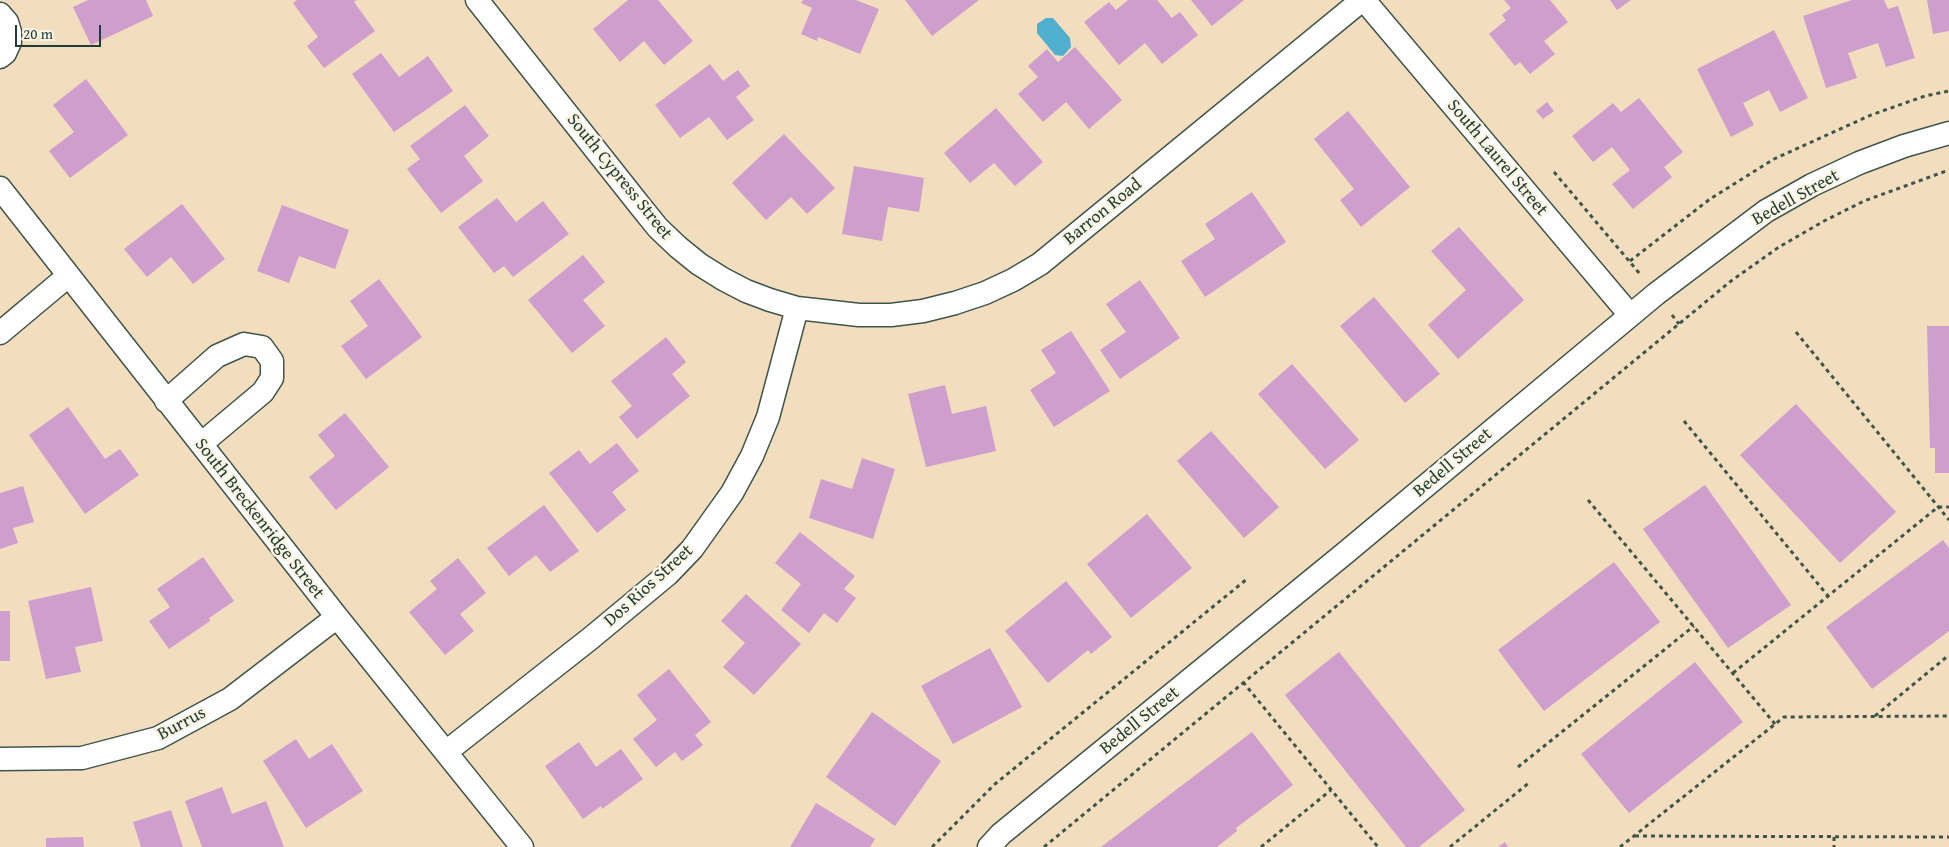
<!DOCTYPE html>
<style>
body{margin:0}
#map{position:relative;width:1949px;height:847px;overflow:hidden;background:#f2ddbe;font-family:"Gentium Book Plus",serif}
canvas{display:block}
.scale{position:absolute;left:15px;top:25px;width:86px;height:22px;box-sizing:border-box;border:2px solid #1f3d34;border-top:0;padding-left:6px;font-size:15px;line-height:18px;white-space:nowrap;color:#1f3d34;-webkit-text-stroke:4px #fcf5e5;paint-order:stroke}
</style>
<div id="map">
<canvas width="1949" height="847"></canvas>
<div class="scale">20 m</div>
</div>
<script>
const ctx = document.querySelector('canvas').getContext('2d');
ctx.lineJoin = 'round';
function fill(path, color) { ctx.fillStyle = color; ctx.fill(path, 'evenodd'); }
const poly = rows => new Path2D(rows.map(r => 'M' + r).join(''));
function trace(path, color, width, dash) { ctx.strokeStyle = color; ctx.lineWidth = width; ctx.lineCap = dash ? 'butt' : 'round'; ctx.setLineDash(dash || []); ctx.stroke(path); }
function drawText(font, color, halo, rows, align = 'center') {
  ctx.font = font + ' "Gentium Book Plus",serif'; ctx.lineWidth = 5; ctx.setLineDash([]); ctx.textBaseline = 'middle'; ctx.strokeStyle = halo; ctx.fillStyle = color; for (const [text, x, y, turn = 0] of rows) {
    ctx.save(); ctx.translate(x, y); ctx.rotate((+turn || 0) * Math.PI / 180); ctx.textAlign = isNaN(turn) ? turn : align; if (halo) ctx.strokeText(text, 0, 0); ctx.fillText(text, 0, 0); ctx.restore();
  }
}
const water = poly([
 [1046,18,1053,18,1070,38,1071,47,1063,56,1055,55,1037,33,1037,24]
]);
const building = poly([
 [88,0,146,0,153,16,91,45,73,7],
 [297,0,357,0,354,2,375,31,324,68,307,46,318,37,293,3],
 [628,0,658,0,693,41,664,65,644,41,620,62,593,29],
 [803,0,856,0,879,9,860,54,818,37,817,41,801,34,812,8,801,3],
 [905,0,979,0,932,36],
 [1128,0,1157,0,1172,18,1180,12,1198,35,1162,64,1145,43,1119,65,1084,22,1109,2,1116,10],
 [1191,0,1244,0,1212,26],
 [1504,0,1550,0,1568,22,1544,41,1555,54,1530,74,1520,62,1515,66,1489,34,1506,20,1502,15,1511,8],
 [1610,0,1631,0,1617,10],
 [1852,0,1884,0,1888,9,1898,6,1915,58,1886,67,1878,43,1848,53,1857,78,1826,88,1803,16],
 [1927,0,1949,0,1949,31,1933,34],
 [1774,30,1808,98,1780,112,1769,90,1743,103,1754,125,1731,137,1697,69],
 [1075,47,1122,100,1089,129,1066,102,1043,122,1018,94,1038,77,1028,66,1047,49,1058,62],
 [381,53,399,77,428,56,453,91,394,132,352,74],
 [710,64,723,81,738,70,750,86,736,97,754,120,727,140,709,117,680,138,655,105],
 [86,79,128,135,70,178,49,151,74,132,53,105],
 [1639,98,1683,152,1664,167,1672,177,1633,209,1612,184,1630,170,1612,147,1593,162,1572,136,1613,103,1621,112],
 [1547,102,1554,111,1543,119,1536,111],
 [465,105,489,136,464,156,483,181,441,213,407,169,420,159,410,146],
 [996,108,1043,162,1015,186,994,163,970,183,944,153],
 [1348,111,1410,187,1361,227,1340,200,1354,189,1314,139],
 [784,134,835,188,807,214,791,197,766,220,732,183],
 [854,166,924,178,919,212,888,207,882,241,842,234],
 [1252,192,1286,242,1205,297,1181,261,1215,239,1205,224],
 [497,198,516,222,543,201,569,234,513,277,504,266,494,273,458,227],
 [182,204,225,259,193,284,171,257,147,277,124,249],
 [282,205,349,230,335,269,299,256,289,283,257,271],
 [1459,227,1524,300,1458,359,1428,325,1466,290,1431,251],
 [583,255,605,282,583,300,605,326,572,353,528,300],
 [379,279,422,337,366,379,341,346,368,326,350,301],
 [1140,280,1180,338,1120,379,1100,350,1126,332,1106,304],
 [1374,297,1440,374,1405,403,1340,326],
 [1927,326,1949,326,1949,473,1935,473,1935,448,1930,448],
 [1071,331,1110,391,1054,427,1030,390,1056,373,1041,350],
 [666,337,686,362,672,374,690,396,637,439,619,417,632,406,611,381],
 [1292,364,1359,440,1325,469,1258,394],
 [945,385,952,414,986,406,996,451,926,467,908,394],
 [1796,404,1896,512,1840,563,1740,455],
 [68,407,105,459,120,449,139,475,85,514,29,435],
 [345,413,389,467,336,510,309,477,335,456,318,435],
 [1211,431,1279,507,1244,538,1177,461],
 [617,443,639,471,612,492,626,510,597,533,549,473,579,450,590,464],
 [862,458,895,469,873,539,809,518,821,479,852,489],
 [1705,485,1791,605,1728,648,1643,529],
 [23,486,34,522,13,528,18,543,0,549,0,493],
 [544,505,579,551,550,572,536,555,509,576,487,548],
 [1147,514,1192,568,1131,618,1087,564],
 [800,532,855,576,844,589,856,598,837,623,824,613,809,633,781,610,801,584,775,563],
 [1943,540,1949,548,1949,631,1872,689,1826,627],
 [203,557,234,601,209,618,210,621,169,649,149,621,170,607,157,589],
 [458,558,486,593,460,614,474,631,445,655,409,612,437,589,430,581],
 [1614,562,1660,622,1544,711,1498,650],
 [1066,581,1112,637,1091,654,1088,650,1048,683,1005,631],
 [91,587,103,641,75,647,81,672,46,679,28,601],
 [746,594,801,644,754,695,723,667,745,643,721,621],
 [0,611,10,611,10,661,0,661],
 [990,648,1022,707,953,744,921,686],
 [1339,652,1465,810,1419,847,1406,847,1285,695],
 [1695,662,1743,722,1629,813,1581,754],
 [669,669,711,722,695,735,703,745,682,761,675,752,656,767,633,739,657,720,637,695],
 [872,712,941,761,895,826,826,777],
 [1252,732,1293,785,1236,828,1237,831,1217,847,1101,847],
 [296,739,309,759,332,744,363,791,306,828,263,761],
 [579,742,596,767,621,749,643,779,602,809,601,806,583,819,545,766],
 [222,787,232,814,266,801,284,847,202,847,185,801],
 [816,803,875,839,870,847,790,847],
 [171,810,183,847,141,847,133,822],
 [83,837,84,847,46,847,46,838],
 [1505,842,1508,847,1498,847]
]);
const path = poly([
 [1554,172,1640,274],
 [1630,261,1710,199,1774,159,1871,115,1925,96,1949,91],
 [1672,315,1679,324],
 [1796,332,1949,520],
 [1684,421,1828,596],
 [1588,500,1775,724],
 [1733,673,1938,507,1949,507],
 [1243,682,1378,847],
 [1875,716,1949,655],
 [1518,767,1694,626],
 [1635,836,1949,837],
 [1834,837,1834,847],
 [932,847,995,784,1247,579],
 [1044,847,1731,281,1779,247,1824,221,1864,201,1949,170],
 [1261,847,1331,790],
 [1450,847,1530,782],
 [1620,847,1784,717,1949,716]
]);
const minor = poly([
 [477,0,641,207,658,228,678,247,699,264,723,279,746,291,770,300,797,308,859,315,891,315,923,311,955,303,985,293,1013,280,1040,264,1362,0],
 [1364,0,1630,315],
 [0,14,7,22,10,32,10,42,5,53,0,57],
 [0,188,337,617,522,847],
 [0,333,68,276],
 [166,401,217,356,244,344,262,347,272,361,272,378,263,392,201,444],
 [446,752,591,638,668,574,692,549,732,493,752,456,768,417,797,308],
 [0,759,82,758,158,738,230,699,337,617],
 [989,847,1001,834,1344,554,1656,294,1766,211,1812,185,1859,163,1904,146,1949,133]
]);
const streetNames = [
 ["South Laurel Street",1497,158,50],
 ["South Cypress Street",619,177,51],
 ["Bedell Street",1796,198,-29],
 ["Barron Road",1103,212,-39],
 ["Bedell Street",1453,463,-40],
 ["South Breckenridge Street",259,519,52],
 ["Dos Rios Street",649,586,-42],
 ["Bedell Street",1140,721,-39],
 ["Burrus",182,724,-28]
];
fill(water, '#50aece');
fill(building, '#ce9ecc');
trace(minor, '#3f5549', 25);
trace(path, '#3f5549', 3, [4, 4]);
trace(minor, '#fff', 22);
drawText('18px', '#1f3d34', '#fcf5e5', streetNames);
</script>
